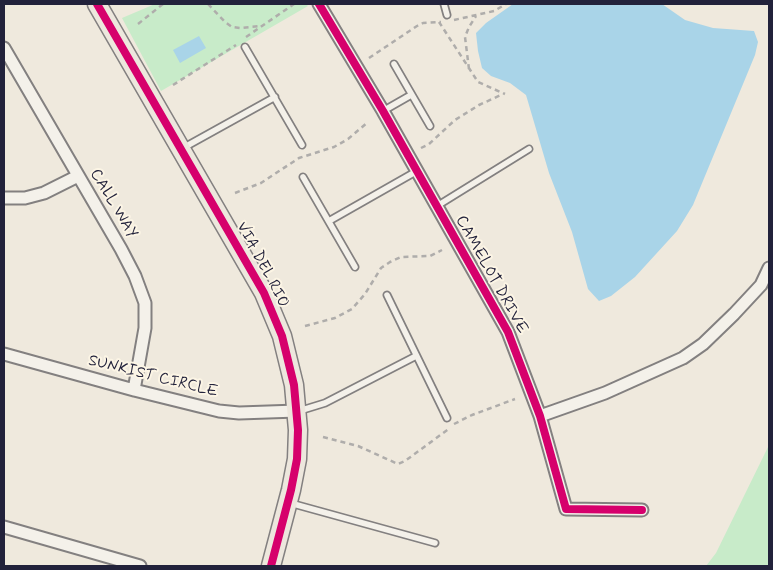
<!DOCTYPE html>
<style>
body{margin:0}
#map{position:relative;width:773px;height:570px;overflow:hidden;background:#efe9dd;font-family:Mynerve,sans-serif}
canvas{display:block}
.frame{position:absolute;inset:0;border:5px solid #22223b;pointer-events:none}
</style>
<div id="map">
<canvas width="773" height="570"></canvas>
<div class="frame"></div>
</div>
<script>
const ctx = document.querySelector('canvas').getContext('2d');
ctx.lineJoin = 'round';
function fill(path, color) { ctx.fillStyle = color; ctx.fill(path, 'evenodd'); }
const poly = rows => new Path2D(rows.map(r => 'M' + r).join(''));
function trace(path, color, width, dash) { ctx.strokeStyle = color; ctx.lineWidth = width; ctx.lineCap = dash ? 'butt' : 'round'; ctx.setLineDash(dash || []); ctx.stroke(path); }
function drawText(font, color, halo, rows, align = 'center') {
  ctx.font = font + ' Mynerve,sans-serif'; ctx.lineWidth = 4; ctx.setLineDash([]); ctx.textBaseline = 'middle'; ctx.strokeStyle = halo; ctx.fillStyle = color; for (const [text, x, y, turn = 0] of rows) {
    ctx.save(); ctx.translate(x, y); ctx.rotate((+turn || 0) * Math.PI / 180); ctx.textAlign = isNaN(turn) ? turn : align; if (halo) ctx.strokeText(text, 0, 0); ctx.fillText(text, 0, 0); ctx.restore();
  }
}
const green = poly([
 [155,4,306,4,308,6,161,91,122,18],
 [769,445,769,566,706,566,716,553]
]);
const water = poly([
 [513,4,662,4,685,20,713,28,754,31,758,42,755,55,693,205,677,231,635,277,611,296,599,301,588,289,572,232,549,173,526,95,510,83,491,76,482,68,478,51,476,33,486,23],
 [199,36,206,48,180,63,173,50]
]);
const path = poly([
 [208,4,225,22,232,27,240,28,261,26],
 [454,20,494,11,506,4],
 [439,22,478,82,505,94],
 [138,24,163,4],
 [246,37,294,4],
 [369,58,417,26,423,23,441,22],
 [469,69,465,37,469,27,476,16],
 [173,85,236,45],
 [421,148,429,144,455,120,479,105,503,94],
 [235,193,261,183,299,158,334,147,348,139,368,122],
 [305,326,335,318,352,309,365,294,381,268,390,262,401,257,430,256,442,250],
 [454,424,472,415,515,399],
 [323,437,358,446,398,464,405,461,450,428]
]);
const service = poly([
 [444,4,447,15],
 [245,47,302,145],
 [394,64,430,126],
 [383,111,411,95],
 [183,148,275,97],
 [303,177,355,267],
 [437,206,529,149],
 [329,221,417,171],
 [387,295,447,418],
 [299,411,325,403,416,356],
 [290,503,435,543]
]);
const minor = poly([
 [319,4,383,111,508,332,540,416,566,509,642,510],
 [4,48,121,249,135,276,145,303,145,328,134,390],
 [4,198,25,198,44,193,78,176],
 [4,354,134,390,219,411,239,413,297,411],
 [540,416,605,393,683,358,703,344,734,314,761,285,769,268],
 [4,527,140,566]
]);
const primary = poly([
 [97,4,264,293,282,336,294,385,298,430,297,459,291,490,271,566]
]);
const cycleway = poly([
 [97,4,264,293,282,336,294,385,298,430,297,459,291,490,271,566],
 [319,4,383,111,508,332,540,416,566,509,642,510]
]);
const streetNames = [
 ["CALL WAY",113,204,59],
 ["VIA DEL RIO",262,265,62],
 ["CAMELOT DRIVE",491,275,61],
 ["SUNKIST CIRCLE",153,377,14]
];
fill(green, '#c8ebc9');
fill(water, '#a9d4e8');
trace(service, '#838080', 9);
trace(minor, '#838080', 15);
trace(primary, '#838080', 21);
trace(path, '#afadab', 2.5, [5, 4]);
trace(service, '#f4f1ea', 5.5);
trace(minor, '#f4f1ea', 11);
trace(primary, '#ede7dd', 18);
trace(cycleway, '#d6006c', 8);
drawText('16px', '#22223b', '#fcf5e5', streetNames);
</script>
